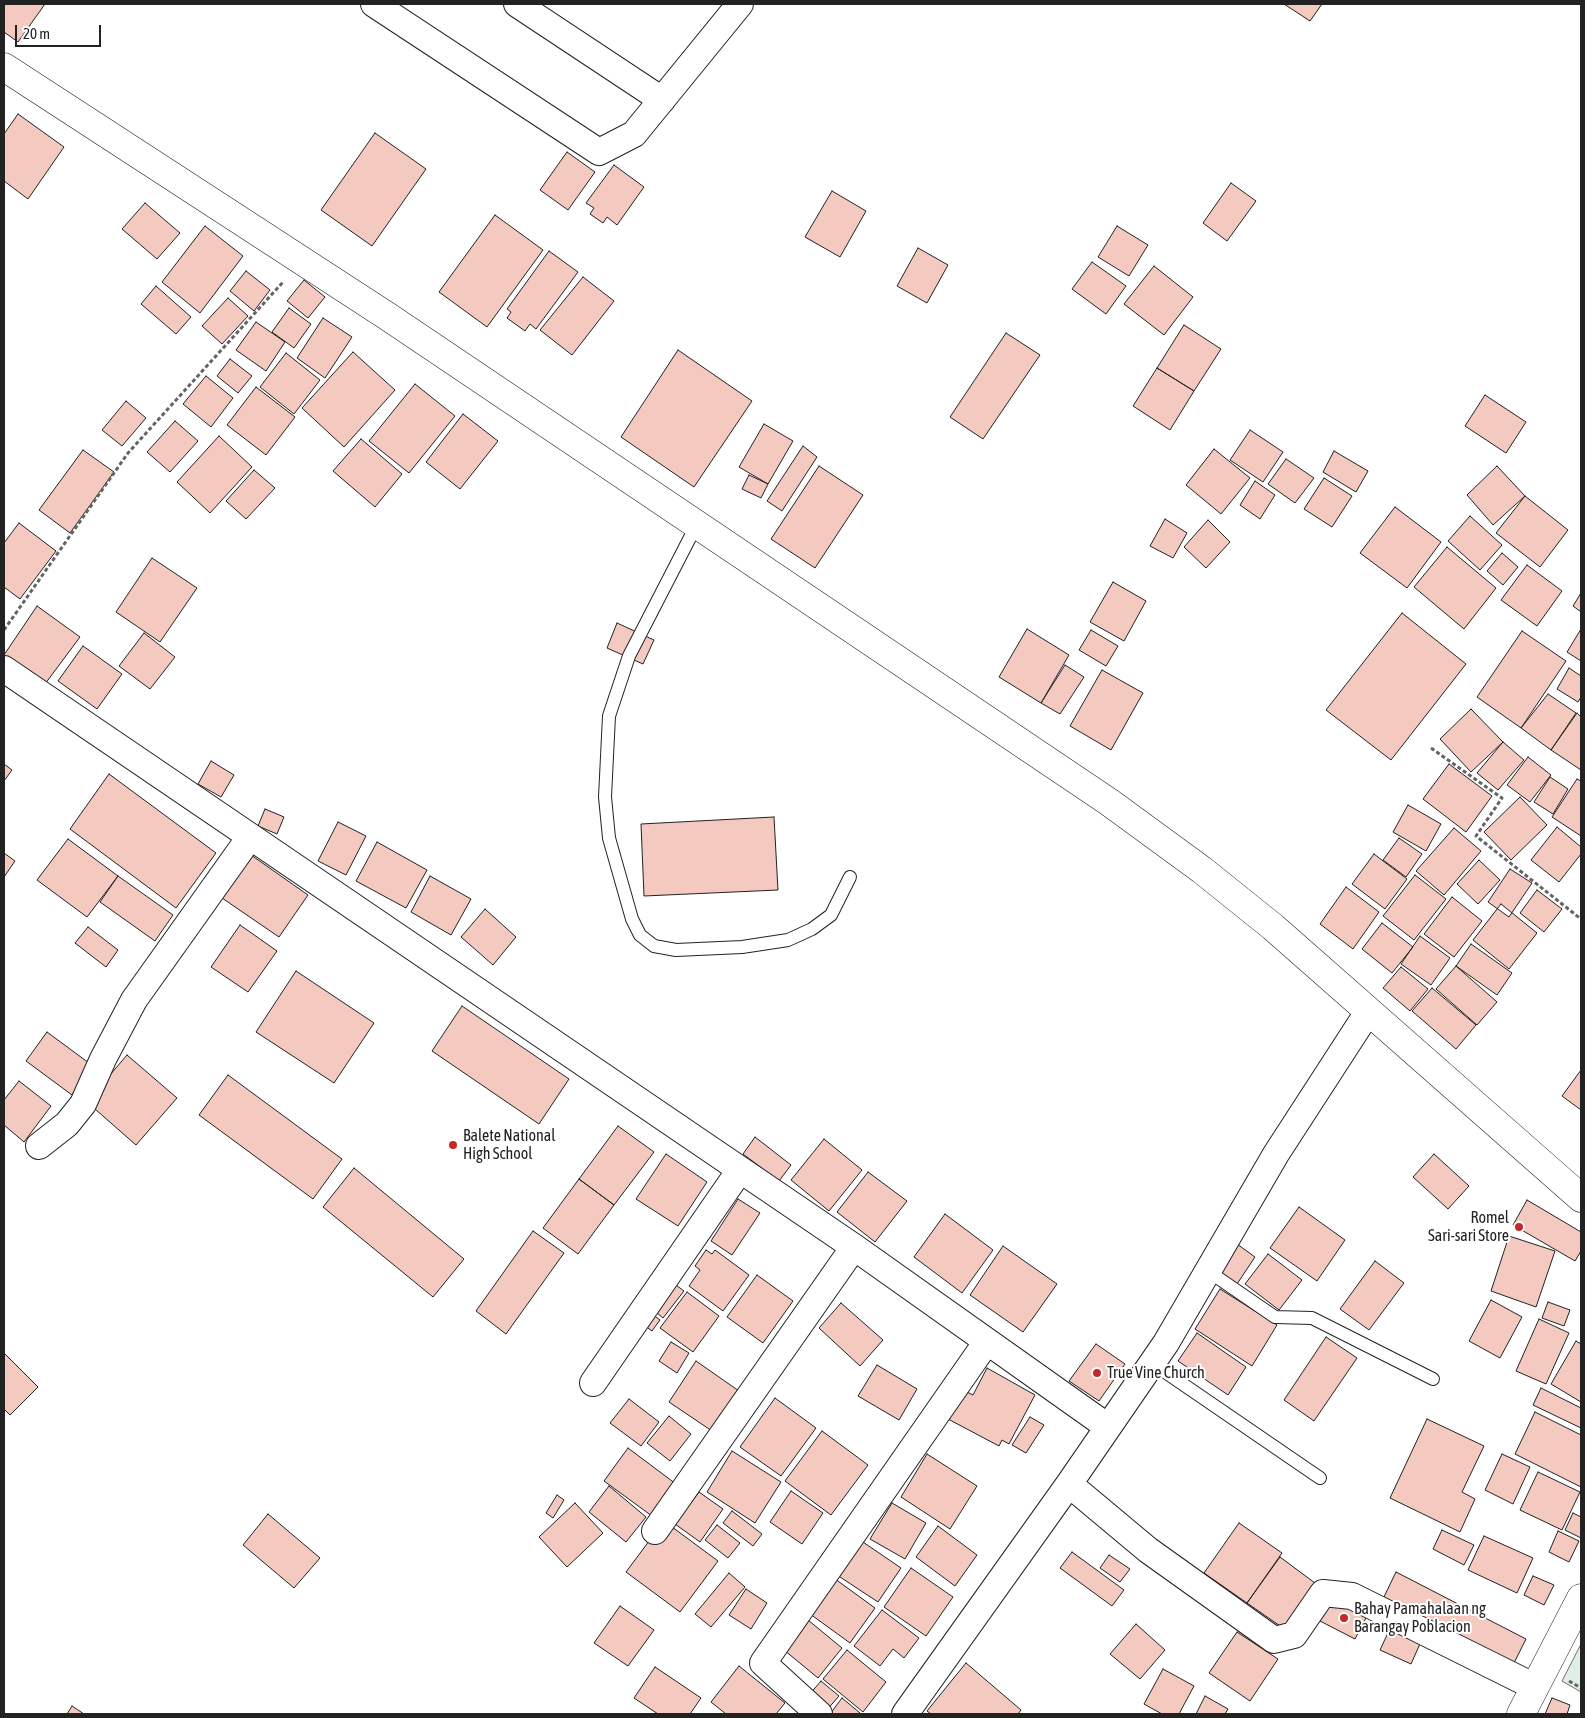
<!DOCTYPE html>
<style>
body{margin:0}
#map{position:relative;width:1585px;height:1718px;overflow:hidden;background:#fff;font-family:"Asap Condensed",sans-serif}
canvas{display:block}
.frame{position:absolute;inset:0;border:5px solid #222;pointer-events:none}
.scale{position:absolute;left:15px;top:25px;width:86px;height:22px;box-sizing:border-box;border:2px solid #222;border-top:0;padding-left:6px;font-size:15px;line-height:18px;white-space:nowrap;color:#222;-webkit-text-stroke:4px #fff;paint-order:stroke}
</style>
<div id="map">
<canvas width="1585" height="1718"></canvas>
<div class="frame"></div>
<div class="scale">20 m</div>
</div>
<script>
const ctx = document.querySelector('canvas').getContext('2d');
ctx.lineJoin = 'round';
function fill(path, color) { ctx.fillStyle = color; ctx.fill(path, 'evenodd'); }
const poly = rows => new Path2D(rows.map(r => 'M' + r).join(''));
function trace(path, color, width, dash) { ctx.strokeStyle = color; ctx.lineWidth = width; ctx.lineCap = dash ? 'butt' : 'round'; ctx.setLineDash(dash || []); ctx.stroke(path); }
function drawText(font, color, halo, rows, align = 'center') {
  ctx.font = font + ' "Asap Condensed",sans-serif'; ctx.lineWidth = 4; ctx.setLineDash([]); ctx.textBaseline = 'middle'; ctx.strokeStyle = halo; ctx.fillStyle = color; for (const [text, x, y, turn = 0] of rows) {
    ctx.save(); ctx.translate(x, y); ctx.rotate((+turn || 0) * Math.PI / 180); ctx.textAlign = isNaN(turn) ? turn : align; if (halo) ctx.strokeText(text, 0, 0); ctx.fillText(text, 0, 0); ctx.restore();
  }
}
const green = poly([
 [1581,1644,1581,1692,1562,1681,1581,1644]
]);
const building = poly([
 [4,4,45,4,18,42,4,32,4,4],
 [1284,4,1322,4,1310,21,1284,4],
 [18,114,64,147,28,199,4,181,4,134,18,114],
 [375,133,426,169,372,246,321,210,375,133],
 [567,152,595,172,568,210,540,190,567,152],
 [614,165,644,187,617,225,607,217,603,223,590,214,594,208,586,203,614,165],
 [1231,183,1256,201,1227,241,1203,223,1231,183],
 [832,191,866,211,840,257,805,237,832,191],
 [145,203,180,233,157,259,122,229,145,203],
 [495,215,543,250,487,327,439,292,495,215],
 [205,226,243,256,200,313,162,282,205,226],
 [1117,226,1148,245,1129,276,1098,257,1117,226],
 [918,248,948,265,927,303,897,286,918,248],
 [549,251,578,272,536,329,530,324,525,331,507,318,511,312,507,309,549,251],
 [1092,262,1126,286,1106,314,1072,289,1092,262],
 [1154,266,1193,297,1164,335,1124,304,1154,266],
 [246,271,270,290,254,311,230,291,246,271],
 [583,277,614,301,572,355,540,330,583,277],
 [304,280,325,297,308,318,287,301,304,280],
 [156,286,191,317,176,334,141,304,156,286],
 [228,298,248,316,222,344,202,326,228,298],
 [289,308,311,324,294,348,272,332,289,308],
 [323,318,352,337,325,378,297,358,323,318],
 [256,322,285,342,266,371,236,350,256,322],
 [1184,325,1221,349,1194,391,1157,368,1184,325],
 [1006,333,1040,355,983,439,950,417,1006,333],
 [678,350,752,401,694,487,621,437,678,350],
 [353,352,395,390,344,447,302,408,353,352],
 [286,353,320,380,294,414,260,387,286,353],
 [230,359,252,376,238,393,217,376,230,359],
 [1157,368,1194,391,1170,430,1133,406,1157,368],
 [206,376,233,398,211,427,183,404,206,376],
 [415,384,455,416,409,473,369,441,415,384],
 [256,387,295,417,266,455,227,425,256,387],
 [1485,395,1526,422,1506,453,1465,426,1485,395],
 [126,401,146,418,122,446,102,430,126,401],
 [463,414,498,441,460,489,426,462,463,414],
 [175,421,198,441,170,472,147,452,175,421],
 [764,424,793,441,768,484,739,467,764,424],
 [1250,430,1283,452,1263,482,1230,460,1250,430],
 [219,436,252,467,210,513,177,482,219,436],
 [361,439,402,474,375,507,333,471,361,439],
 [803,446,817,457,782,511,767,501,803,446],
 [1214,449,1250,478,1221,514,1186,485,1214,449],
 [83,450,114,472,70,533,39,510,83,450],
 [1334,451,1368,471,1356,492,1323,472,1334,451],
 [1286,459,1314,478,1295,503,1268,484,1286,459],
 [819,466,863,495,815,568,771,539,819,466],
 [1497,466,1525,496,1493,525,1467,495,1497,466],
 [254,470,275,488,246,519,226,501,254,470],
 [749,475,768,484,761,498,742,489,749,475],
 [1324,478,1352,496,1332,527,1304,509,1324,478],
 [1255,481,1275,495,1260,519,1240,505,1255,481],
 [1525,496,1568,530,1540,567,1496,533,1525,496],
 [1395,507,1441,542,1407,588,1360,553,1395,507],
 [1470,516,1502,545,1480,570,1448,541,1470,516],
 [1165,519,1187,533,1173,558,1150,546,1165,519],
 [1208,520,1230,542,1206,568,1184,547,1208,520],
 [19,523,56,551,20,599,4,587,4,543,19,523],
 [1447,547,1496,588,1464,629,1414,587,1447,547],
 [1502,553,1518,567,1503,585,1487,571,1502,553],
 [152,558,197,588,160,642,116,612,152,558],
 [1527,565,1562,591,1537,626,1501,600,1527,565],
 [1113,582,1146,601,1124,641,1090,622,1113,582],
 [1581,593,1581,612,1573,606,1581,593],
 [37,606,80,637,45,684,4,655,37,606],
 [1402,613,1466,664,1391,760,1326,710,1402,613],
 [617,623,654,640,643,664,607,648,617,623],
 [1027,629,1069,655,1041,703,999,677,1027,629],
 [1581,629,1581,661,1567,652,1581,629],
 [1091,630,1118,646,1106,666,1079,650,1091,630],
 [1522,631,1566,661,1521,728,1477,697,1522,631],
 [144,633,175,657,150,689,119,666,144,633],
 [83,646,122,674,97,709,58,681,83,646],
 [1065,665,1084,677,1060,714,1041,703,1065,665],
 [1569,668,1581,676,1581,697,1578,702,1557,689,1569,668],
 [1102,670,1143,693,1111,750,1070,726,1102,670],
 [1548,694,1576,713,1551,750,1521,728,1548,694],
 [1471,709,1503,742,1471,772,1440,739,1471,709],
 [1577,713,1581,717,1581,770,1551,750,1577,713],
 [1503,742,1524,760,1498,790,1477,773,1503,742],
 [1528,757,1551,775,1530,802,1507,785,1528,757],
 [211,761,234,775,221,797,198,784,211,761],
 [4,764,12,770,4,781,4,764],
 [1449,764,1492,796,1466,832,1423,799,1449,764],
 [109,774,216,853,176,908,70,829,109,774],
 [1550,777,1568,789,1553,814,1534,802,1550,777],
 [1577,779,1581,781,1581,836,1552,817,1577,779],
 [1520,797,1547,825,1511,860,1484,832,1520,797],
 [1408,805,1441,824,1426,851,1393,832,1408,805],
 [265,809,284,817,277,834,258,826,265,809],
 [774,817,778,890,644,896,641,824,774,817],
 [338,822,366,836,346,875,318,861,338,822],
 [1557,827,1581,847,1581,854,1559,882,1531,860,1557,827],
 [1454,828,1481,851,1444,895,1416,871,1454,828],
 [1399,838,1422,854,1406,877,1383,860,1399,838],
 [68,839,118,876,87,917,37,880,68,839],
 [377,842,427,870,406,908,356,881,377,842],
 [4,853,15,861,4,877,4,853],
 [1374,854,1407,879,1385,909,1352,884,1374,854],
 [251,855,308,895,279,937,222,898,251,855],
 [1479,860,1500,880,1478,904,1457,884,1479,860],
 [1510,869,1532,883,1509,917,1488,902,1510,869],
 [1415,875,1446,899,1414,940,1383,916,1415,875],
 [118,876,173,915,155,941,100,902,118,876],
 [430,876,471,899,451,935,411,912,430,876],
 [1346,887,1379,912,1353,949,1320,924,1346,887],
 [1537,890,1562,909,1544,932,1520,913,1537,890],
 [1452,897,1482,921,1454,957,1424,934,1452,897],
 [1501,904,1537,933,1509,969,1473,940,1501,904],
 [485,909,516,937,493,965,461,937,485,909],
 [1382,923,1413,947,1392,973,1362,949,1382,923],
 [240,925,277,951,248,992,211,967,240,925],
 [88,927,118,950,106,967,75,943,88,927],
 [1420,936,1450,958,1431,985,1401,964,1420,936],
 [1471,944,1512,973,1497,995,1456,966,1471,944],
 [1456,966,1497,1002,1477,1025,1436,989,1456,966],
 [1401,967,1428,989,1410,1011,1383,988,1401,967],
 [296,971,374,1023,334,1083,256,1032,296,971],
 [1432,988,1476,1025,1456,1049,1412,1011,1432,988],
 [462,1006,569,1079,539,1124,432,1051,462,1006],
 [47,1032,93,1066,72,1095,26,1061,47,1032],
 [127,1055,177,1098,136,1145,87,1102,127,1055],
 [1581,1070,1581,1110,1562,1096,1581,1070],
 [228,1075,342,1159,313,1199,199,1115,228,1075],
 [19,1081,51,1106,24,1142,4,1125,4,1100,19,1081],
 [618,1126,654,1152,614,1205,579,1179,618,1126],
 [755,1137,791,1165,779,1181,743,1154,755,1137],
 [824,1139,862,1170,829,1211,791,1180,824,1139],
 [666,1154,707,1182,678,1226,636,1199,666,1154],
 [1434,1154,1469,1186,1448,1209,1413,1177,1434,1154],
 [354,1168,464,1259,433,1297,323,1207,354,1168],
 [868,1172,907,1201,875,1242,837,1212,868,1172],
 [579,1179,614,1205,578,1254,543,1228,579,1179],
 [738,1199,760,1213,732,1255,711,1241,738,1199],
 [1527,1200,1581,1232,1581,1251,1575,1261,1513,1225,1527,1200],
 [1299,1207,1345,1240,1317,1281,1270,1248,1299,1207],
 [945,1214,993,1250,962,1293,914,1257,945,1214],
 [533,1231,564,1253,506,1334,476,1311,533,1231],
 [1509,1236,1555,1251,1536,1307,1491,1291,1509,1236],
 [1237,1244,1255,1257,1237,1284,1218,1271,1237,1244],
 [1003,1246,1057,1284,1023,1332,970,1295,1003,1246],
 [706,1250,712,1254,715,1250,749,1275,723,1311,689,1286,700,1270,695,1266,706,1250],
 [1268,1254,1302,1280,1279,1310,1245,1284,1268,1254],
 [1375,1261,1404,1283,1369,1330,1340,1309,1375,1261],
 [757,1275,793,1301,763,1343,727,1317,757,1275],
 [672,1282,684,1291,663,1318,651,1308,672,1282],
 [1220,1289,1277,1325,1252,1366,1195,1329,1220,1289],
 [687,1292,719,1316,693,1352,660,1328,687,1292],
 [1491,1300,1522,1317,1500,1358,1469,1341,1491,1300],
 [1548,1302,1570,1310,1564,1326,1542,1318,1548,1302],
 [841,1303,883,1340,860,1366,819,1328,841,1303],
 [648,1311,660,1320,652,1331,640,1322,648,1311],
 [1539,1319,1569,1333,1546,1384,1516,1371,1539,1319],
 [1197,1333,1246,1367,1228,1395,1178,1361,1197,1333],
 [1326,1337,1357,1358,1314,1421,1284,1400,1326,1337],
 [1576,1341,1581,1344,1581,1402,1551,1384,1576,1341],
 [671,1342,689,1353,677,1373,659,1361,671,1342],
 [1096,1344,1125,1364,1099,1401,1069,1381,1096,1344],
 [4,1353,38,1387,10,1415,4,1409,4,1353],
 [696,1361,739,1391,712,1431,669,1402,696,1361],
 [877,1365,917,1389,899,1420,858,1396,877,1365],
 [987,1368,1035,1395,1009,1444,1002,1440,999,1446,948,1419,963,1390,973,1395,987,1368],
 [1541,1388,1581,1408,1581,1428,1533,1405,1541,1388],
 [775,1398,816,1428,781,1476,740,1447,775,1398],
 [629,1399,659,1422,641,1446,610,1423,629,1399],
 [1535,1412,1581,1435,1581,1487,1515,1454,1535,1412],
 [669,1416,691,1434,670,1461,647,1443,669,1416],
 [1030,1417,1044,1425,1026,1453,1012,1445,1030,1417],
 [1427,1419,1484,1446,1462,1492,1475,1499,1460,1532,1390,1498,1427,1419],
 [822,1431,868,1465,831,1515,785,1481,822,1431],
 [628,1448,676,1484,652,1516,604,1481,628,1448],
 [732,1451,781,1482,755,1523,707,1492,732,1451],
 [927,1454,977,1486,950,1529,901,1497,927,1454],
 [1502,1454,1530,1467,1513,1504,1485,1490,1502,1454],
 [1538,1472,1580,1492,1562,1530,1520,1510,1538,1472],
 [609,1486,646,1517,626,1542,589,1512,609,1486],
 [791,1491,823,1513,802,1544,770,1522,791,1491],
 [699,1492,723,1509,700,1542,675,1524,699,1492],
 [557,1495,564,1500,553,1518,546,1513,557,1495],
 [575,1503,603,1533,567,1567,539,1537,575,1503],
 [892,1503,926,1523,905,1559,870,1539,892,1503],
 [732,1511,762,1534,753,1546,723,1523,732,1511],
 [1573,1513,1581,1517,1581,1538,1565,1530,1573,1513],
 [268,1514,320,1558,294,1588,243,1545,268,1514],
 [664,1521,718,1561,680,1612,626,1572,664,1521],
 [1239,1523,1282,1553,1247,1603,1204,1573,1239,1523],
 [717,1525,740,1543,728,1558,705,1540,717,1525],
 [938,1526,977,1555,955,1586,916,1557,938,1526],
 [1442,1530,1474,1545,1464,1565,1433,1549,1442,1530],
 [1558,1531,1579,1541,1569,1562,1549,1552,1558,1531],
 [1484,1536,1533,1558,1517,1593,1468,1570,1484,1536],
 [860,1540,901,1568,878,1602,837,1575,860,1540],
 [1072,1552,1124,1590,1112,1606,1060,1568,1072,1552],
 [1109,1555,1130,1569,1120,1582,1100,1568,1109,1555],
 [1280,1557,1315,1583,1283,1628,1247,1603,1280,1557],
 [911,1568,953,1597,926,1636,884,1607,911,1568],
 [1396,1572,1526,1639,1511,1669,1381,1603,1396,1572],
 [729,1573,745,1587,711,1627,695,1614,729,1573],
 [831,1576,875,1608,850,1643,806,1611,831,1576],
 [1533,1576,1554,1585,1544,1605,1524,1595,1533,1576],
 [746,1589,767,1603,751,1629,729,1615,746,1589],
 [1332,1596,1368,1614,1355,1639,1320,1621,1332,1596],
 [620,1606,654,1630,628,1666,594,1643,620,1606],
 [882,1610,919,1638,904,1658,893,1649,880,1666,854,1646,882,1610],
 [808,1620,842,1648,818,1678,784,1650,808,1620],
 [1393,1622,1423,1637,1411,1664,1380,1650,1393,1622],
 [1136,1624,1165,1650,1140,1679,1110,1654,1136,1624],
 [1237,1632,1278,1659,1250,1701,1209,1673,1237,1632],
 [847,1650,886,1682,863,1712,823,1679,847,1650],
 [966,1663,1021,1710,1018,1714,931,1714,927,1711,966,1663],
 [739,1666,785,1703,776,1714,726,1714,711,1702,739,1666],
 [655,1667,701,1698,690,1714,658,1714,634,1698,655,1667],
 [1163,1669,1194,1686,1179,1714,1162,1714,1144,1704,1163,1669],
 [821,1681,839,1696,826,1711,808,1696,821,1681],
 [1205,1696,1228,1709,1225,1714,1196,1714,1205,1696],
 [842,1698,860,1713,858,1714,830,1714,842,1698],
 [1552,1698,1570,1705,1567,1714,1545,1714,1552,1698],
 [72,1706,84,1714,67,1714,72,1706]
]);
const path = poly([
 [4,630,128,453,283,282],
 [1431,748,1502,798,1476,836,1581,919],
 [1569,1681,1581,1688]
]);
const service = poly([
 [697,524,629,656,609,716,605,797,609,838,632,919,640,935,654,946,676,950,742,947,788,940,812,929,831,915,850,877],
 [1208,1271,1275,1317,1312,1318,1433,1379],
 [1152,1363,1320,1478]
]);
const minor = poly([
 [374,4,599,152,634,134,740,4],
 [517,4,662,100],
 [4,669,854,1247,1108,1427],
 [39,1146,67,1124,83,1104,103,1059,134,1000,250,837],
 [593,1383,740,1170],
 [1069,1484,1148,1550,1274,1640,1294,1635,1323,1593,1352,1596,1535,1687],
 [655,1531,854,1247],
 [819,1714,763,1663,986,1343],
 [905,1714,1069,1484,1166,1343,1276,1154,1368,1012]
]);
const secondary = poly([
 [4,67,387,316,1109,802,1202,870,1273,927,1581,1198],
 [1521,1714,1581,1598]
]);
const markers = [
 [453,1145,5,"#c62828"],
 [1519,1227,5,"#c62828"],
 [1097,1373,5,"#c62828"],
 [1344,1618,5,"#c62828"]
];
const poiNames = [
 ["Balete National",463,1136],
 ["High School",463,1154],
 ["Romel",1509,1218,"right"],
 ["Sari-sari Store",1509,1236,"right"],
 ["True Vine Church",1107,1373],
 ["Bahay Pamahalaan ng",1354,1609],
 ["Barangay Poblacion",1354,1627]
];
fill(green, '#e0efe3');
trace(green, '#6f6f6f', 1);
fill(building, '#f3c9c0');
trace(building, '#222', 1);
trace(service, '#222', 14);
trace(minor, '#222', 28);
trace(secondary, '#222', 29);
trace(path, '#646464', 3, [4, 2.5]);
trace(service, '#fff', 12);
trace(minor, '#fff', 26);
trace(secondary, '#fff', 28);
for (const [x, y, r, color] of markers) { const dot = new Path2D(); dot.arc(x, y, r, 0, 2 * Math.PI); ctx.fillStyle = color; ctx.fill(dot); trace(dot, '#fff', 2); }
drawText('16px', '#222', '#fff', poiNames, 'left');
</script>
